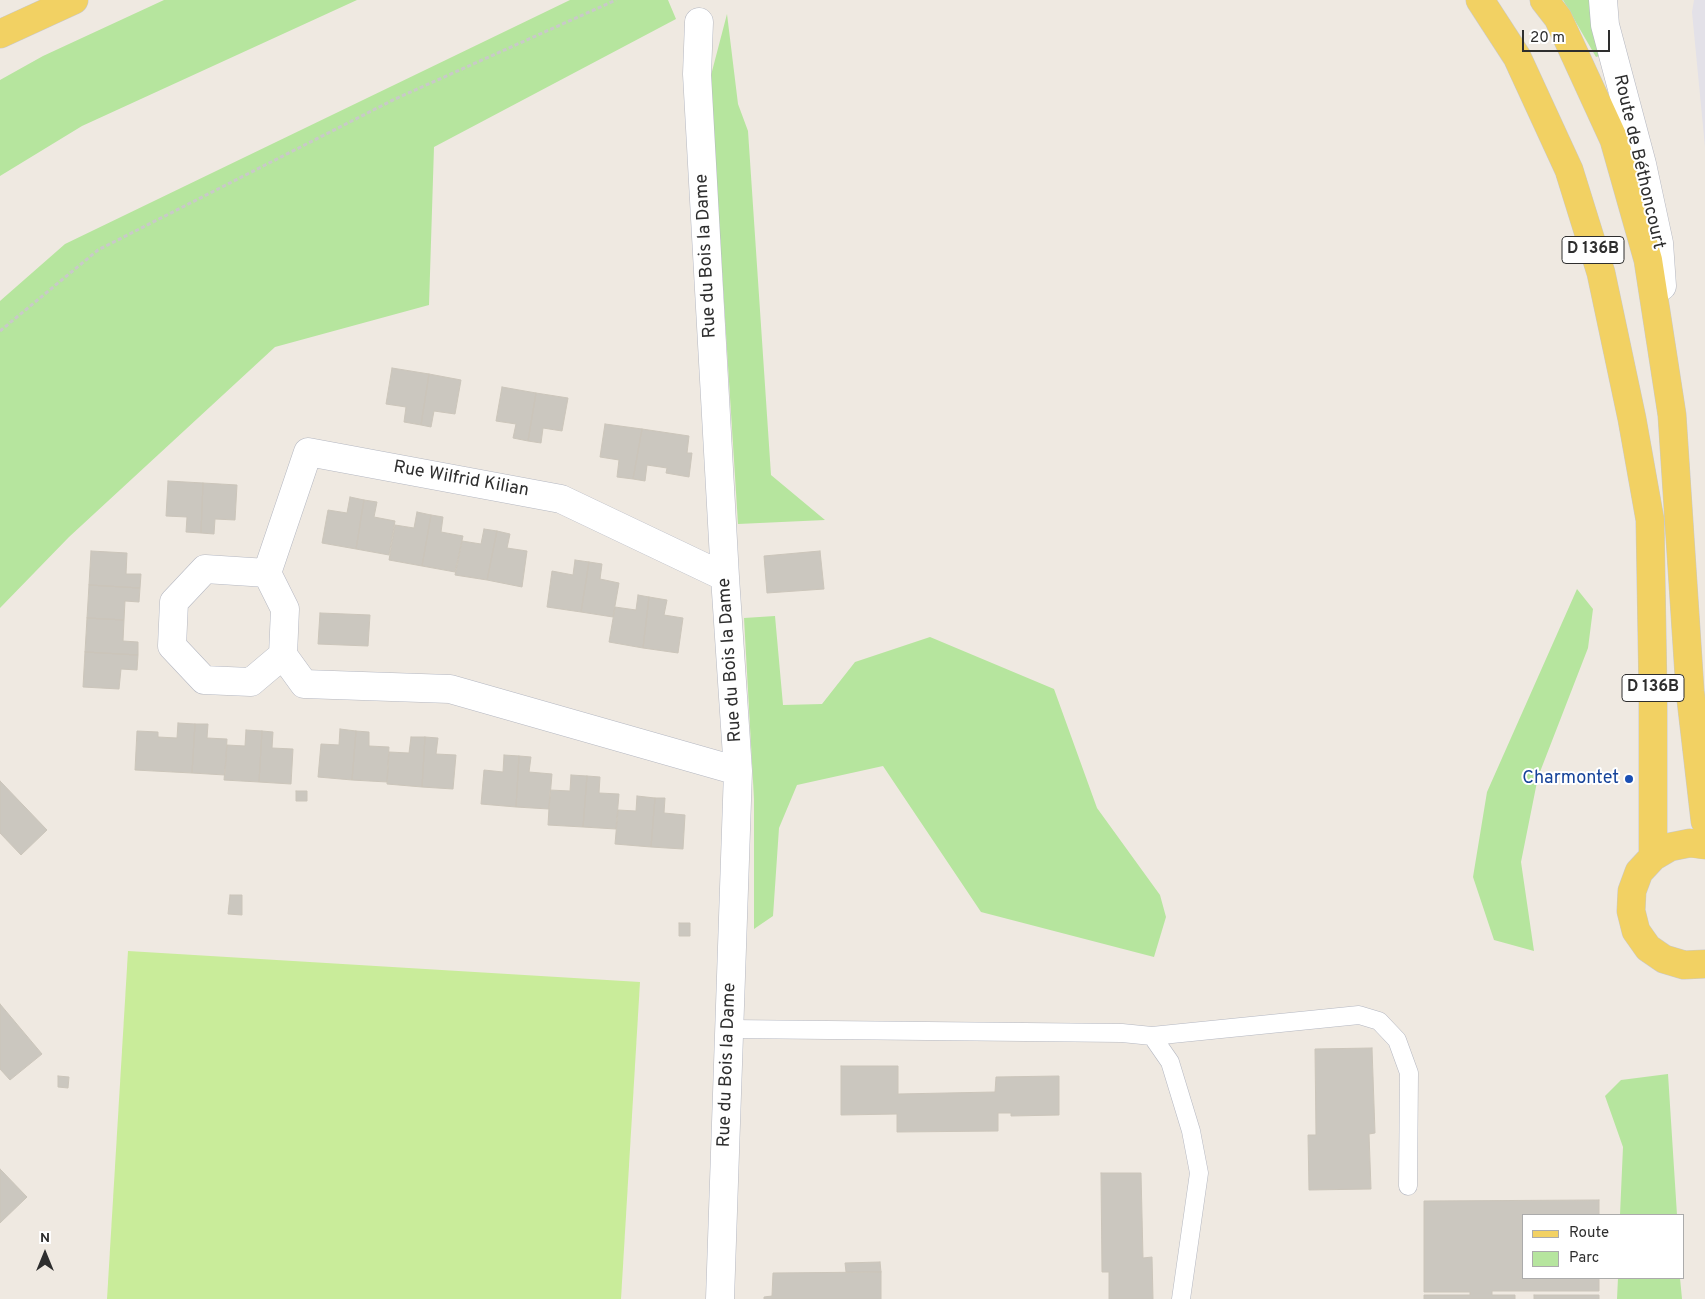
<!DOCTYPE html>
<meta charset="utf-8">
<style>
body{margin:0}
#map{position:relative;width:1705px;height:1299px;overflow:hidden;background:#efe9e1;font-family:Overpass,sans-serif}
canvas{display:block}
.legend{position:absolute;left:1522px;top:1214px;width:162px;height:65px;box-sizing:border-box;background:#fff;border:1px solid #ababab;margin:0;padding:6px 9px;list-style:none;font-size:15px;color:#2e2e2e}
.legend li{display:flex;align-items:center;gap:10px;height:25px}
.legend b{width:25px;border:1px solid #ababab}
.north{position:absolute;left:20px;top:1229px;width:50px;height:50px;-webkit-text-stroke:4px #fff;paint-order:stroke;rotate:0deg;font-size:14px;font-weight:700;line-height:20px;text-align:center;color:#2e2e2e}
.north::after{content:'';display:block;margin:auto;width:18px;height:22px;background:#2e2e2e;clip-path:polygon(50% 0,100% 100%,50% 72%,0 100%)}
.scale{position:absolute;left:1522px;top:30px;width:88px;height:22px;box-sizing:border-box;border:2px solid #2e2e2e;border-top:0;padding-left:6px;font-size:15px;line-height:18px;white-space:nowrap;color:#2e2e2e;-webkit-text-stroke:4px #fff;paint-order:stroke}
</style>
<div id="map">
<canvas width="1705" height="1299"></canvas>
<ul class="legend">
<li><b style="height:6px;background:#f2d163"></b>Route</li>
<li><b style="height:14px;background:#b6e59e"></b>Parc</li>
</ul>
<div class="north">N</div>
<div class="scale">20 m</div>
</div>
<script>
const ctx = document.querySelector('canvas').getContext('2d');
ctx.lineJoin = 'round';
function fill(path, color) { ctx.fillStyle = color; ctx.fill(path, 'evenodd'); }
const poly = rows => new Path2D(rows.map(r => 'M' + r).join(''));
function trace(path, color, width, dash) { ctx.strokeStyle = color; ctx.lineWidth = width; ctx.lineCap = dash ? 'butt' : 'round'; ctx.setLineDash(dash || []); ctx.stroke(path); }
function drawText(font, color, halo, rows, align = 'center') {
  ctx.font = font + ' Overpass,sans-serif'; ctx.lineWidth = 4; ctx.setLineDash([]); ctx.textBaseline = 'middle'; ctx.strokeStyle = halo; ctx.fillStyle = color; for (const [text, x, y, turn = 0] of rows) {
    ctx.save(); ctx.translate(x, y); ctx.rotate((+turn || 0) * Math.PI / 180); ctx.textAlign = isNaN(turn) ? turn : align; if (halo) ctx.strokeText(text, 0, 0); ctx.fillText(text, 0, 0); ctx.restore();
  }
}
const industrial = poly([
 [1694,0,1705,0,1705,147,1692,12]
]);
const green = poly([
 [164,0,357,0,82,126,0,176,0,80,43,56],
 [570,0,668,0,676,19,434,147,429,305,275,347,69,537,0,608,0,301,65,244],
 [1563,0,1590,0,1602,55,1596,57],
 [727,14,738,104,748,131,771,475,825,520,738,524,710,79],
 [1577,589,1593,609,1588,648,1538,777,1521,862,1534,951,1494,940,1473,877,1487,792],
 [775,616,783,705,822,704,855,662,930,637,1054,689,1097,808,1160,895,1166,917,1154,957,981,912,883,766,797,785,779,828,773,916,754,929,754,799,744,618],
 [1668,1074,1677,1215,1620,1215,1623,1147,1605,1096,1621,1080],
 [1618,1278,1680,1278,1682,1299,1617,1299]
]);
const pitch = poly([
 [128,951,640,982,621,1299,107,1299]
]);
const building = poly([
 [392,368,429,374,421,425,404,422,406,407,386,404,392,368],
 [429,374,461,380,455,414,434,411,431,427,421,425,429,374],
 [502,387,536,393,528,441,513,438,516,424,496,421,502,387],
 [536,393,568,398,562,431,543,428,541,443,528,441,536,393],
 [605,424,642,429,633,479,617,477,619,460,600,457,605,424],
 [642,429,689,436,687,453,692,453,689,477,666,473,667,468,647,465,645,481,633,479,642,429],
 [168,481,203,483,201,533,186,532,187,517,166,516,168,481],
 [203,483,237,485,235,520,215,519,214,534,201,533,203,483],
 [350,497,364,500,356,549,322,543,328,510,347,513,350,497],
 [364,500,377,502,374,517,395,521,389,555,356,549,364,500],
 [417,512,431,515,422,566,389,560,395,525,414,528,417,512],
 [431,515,443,517,441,532,463,536,455,572,422,566,431,515],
 [484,529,497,531,487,580,455,575,462,541,481,544,484,529],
 [497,531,510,534,507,548,527,551,522,587,487,580,497,531],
 [91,551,127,553,126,574,141,574,140,588,89,585,91,551],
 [820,551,824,589,767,593,764,556,820,551],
 [575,560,589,562,581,612,547,607,552,571,573,575,575,560],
 [589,562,602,564,600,579,619,583,613,617,581,612,589,562],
 [89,585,140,588,139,602,125,601,124,620,87,618,89,585],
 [638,595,649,597,643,648,609,642,615,607,636,610,638,595],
 [649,597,667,600,664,615,683,618,678,653,643,648,649,597],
 [320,613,370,615,368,646,318,644,320,613],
 [87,618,124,620,123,641,138,642,138,655,85,652,87,618],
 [85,652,138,655,137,670,121,669,119,689,83,687,85,652],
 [178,723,195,724,192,773,135,770,137,731,158,732,158,737,177,738,178,723],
 [195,724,208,724,207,738,227,739,225,775,192,773,195,724],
 [340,729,356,731,352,780,318,777,321,744,339,745,340,729],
 [246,730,262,731,259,782,224,780,227,745,245,746,246,730],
 [262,731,273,732,272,748,293,749,291,784,259,782,262,731],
 [356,731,369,732,369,746,389,747,387,782,352,780,356,731],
 [411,737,425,737,422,787,387,784,389,752,409,753,411,737],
 [425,737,438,738,436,754,456,755,453,789,422,787,425,737],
 [504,755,519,756,516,807,481,804,484,770,503,772,504,755],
 [519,756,531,757,529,772,552,774,549,809,516,807,519,756],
 [571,775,587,776,583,827,548,825,550,790,570,791,571,775],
 [587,776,600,777,599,793,619,794,616,829,583,827,587,776],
 [0,781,47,830,21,855,0,833,0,781],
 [296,791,307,791,307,801,296,801,296,791],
 [637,796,655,798,651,847,615,844,618,810,636,811,637,796],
 [655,798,665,798,664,813,685,815,683,849,651,847,655,798],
 [230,895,242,895,242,915,228,914,230,895],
 [679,923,690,923,690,936,679,936,679,923],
 [0,1004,42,1054,10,1080,0,1069,0,1004],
 [1372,1048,1375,1133,1369,1134,1371,1189,1309,1190,1308,1135,1316,1135,1315,1049,1372,1048],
 [841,1066,898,1066,898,1094,995,1092,996,1077,1059,1076,1059,1115,1011,1116,1011,1113,998,1113,998,1131,897,1132,897,1114,841,1115,841,1066],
 [58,1076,69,1077,68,1088,58,1087,58,1076],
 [0,1169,27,1197,0,1223,0,1169],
 [1101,1173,1141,1173,1143,1258,1152,1257,1153,1299,1109,1299,1109,1272,1102,1272,1101,1173],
 [1599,1200,1599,1215,1524,1215,1524,1278,1599,1278,1599,1291,1492,1291,1492,1295,1515,1295,1515,1299,1424,1299,1424,1295,1470,1295,1470,1292,1424,1292,1424,1201,1599,1200],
 [880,1262,881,1272,846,1272,845,1263,880,1262],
 [881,1272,881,1299,764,1299,764,1297,772,1296,773,1273,881,1272],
 [1534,1295,1599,1295,1599,1299,1534,1299,1534,1295]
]);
const path = poly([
 [0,331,98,250,395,99,616,0]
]);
const lane = poly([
 [730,1029,1122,1033,1152,1036,1359,1015,1379,1021,1397,1040,1409,1073,1408,1186],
 [1152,1036,1170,1062,1191,1131,1199,1173,1181,1299]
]);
const street = poly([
 [699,22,697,74,725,577,738,771,720,1299],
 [267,573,285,609,283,655,251,682,204,680,172,646,174,602,205,569,267,573,308,452,561,499,725,577],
 [283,655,304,684,450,689,738,771]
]);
const secondary = poly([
 [1603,0,1605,25,1642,164,1659,243,1662,286]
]);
const primary = poly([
 [1480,0,1517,57,1569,170,1601,273,1632,419,1650,520,1653,693,1653,857],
 [1544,0,1558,18,1614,140,1648,260,1672,415,1690,691,1705,821],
 [0,34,74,0],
 [1705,845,1690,843,1670,847,1653,857,1639,872,1632,891,1631,911,1636,931,1648,948,1664,959,1684,965,1705,964]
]);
const markers = [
 [1629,779,5,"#1a4fb4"]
];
const shields = [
 [1593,250,62],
 [1653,688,62]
];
const shieldNames = [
 ["D 136B",1593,250],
 ["D 136B",1653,688]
];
const streetNames = [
 ["Route de Béthoncourt",1638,162,77],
 ["Rue du Bois la Dame",707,256,-93],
 ["Rue Wilfrid Kilian",461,480,10],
 ["Rue du Bois la Dame",731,660,-94],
 ["Rue du Bois la Dame",728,1065,-88]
];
const transitNames = [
 ["Charmontet",1619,779]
];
fill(industrial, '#e3e1e8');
fill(green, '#b6e59e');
fill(pitch, '#c9ec9a');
fill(building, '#cbc7bf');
trace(building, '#cbc5ba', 1);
trace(lane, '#b4b7c1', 19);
trace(street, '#b4b7c1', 29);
trace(secondary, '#b4b7c1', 29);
trace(primary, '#c9c9c9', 29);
trace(path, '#c9c9c9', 3, [4, 2.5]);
trace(lane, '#fff', 18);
trace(street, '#fff', 28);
trace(secondary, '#fff', 28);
trace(primary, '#f2d163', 28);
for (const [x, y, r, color] of markers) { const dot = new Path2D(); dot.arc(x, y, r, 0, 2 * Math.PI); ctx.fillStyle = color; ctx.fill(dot); trace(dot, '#fff', 2); }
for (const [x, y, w] of shields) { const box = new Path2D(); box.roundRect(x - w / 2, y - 13.5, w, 27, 4); ctx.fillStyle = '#fff'; ctx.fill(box); trace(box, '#2e2e2e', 1); }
drawText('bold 16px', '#2e2e2e', null, shieldNames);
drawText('18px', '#2e2e2e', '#fff', streetNames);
drawText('18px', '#164399', '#fff', transitNames, 'right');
</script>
